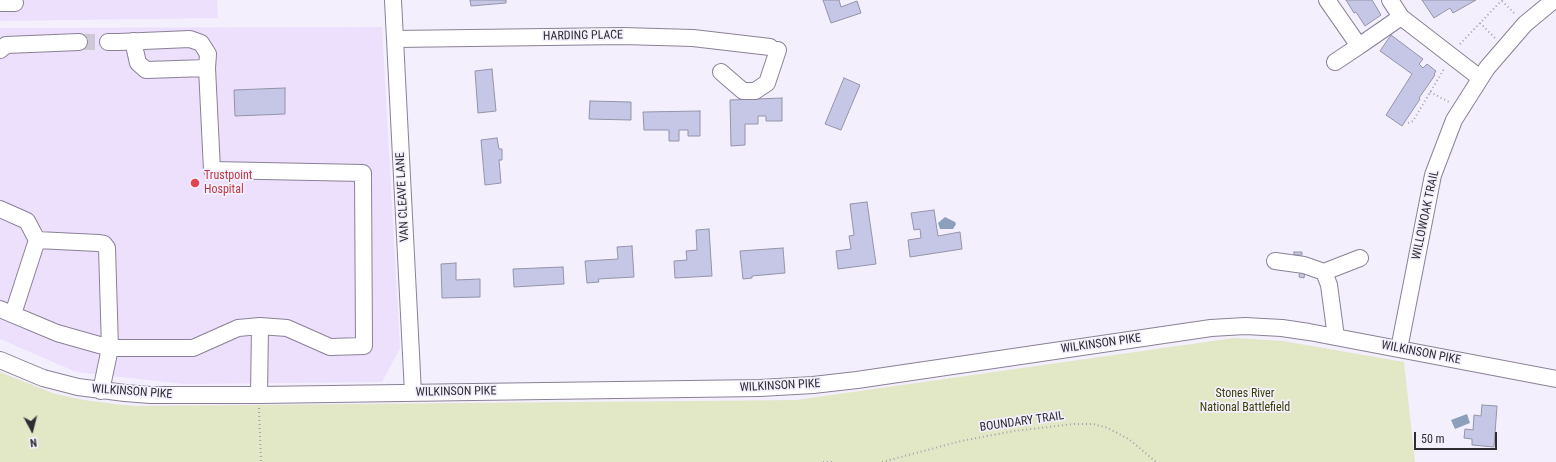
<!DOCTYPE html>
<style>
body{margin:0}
#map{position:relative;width:1556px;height:462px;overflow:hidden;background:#f4effc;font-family:"Roboto Condensed",sans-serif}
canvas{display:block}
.north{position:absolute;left:12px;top:410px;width:40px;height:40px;-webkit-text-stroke:3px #f4effc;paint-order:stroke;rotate:173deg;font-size:11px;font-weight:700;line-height:16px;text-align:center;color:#2f2c34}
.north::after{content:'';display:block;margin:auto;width:14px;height:18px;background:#2f2c34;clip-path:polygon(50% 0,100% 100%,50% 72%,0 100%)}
.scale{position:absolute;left:1414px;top:432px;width:83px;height:18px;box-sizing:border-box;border:2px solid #2f2c34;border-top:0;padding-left:5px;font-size:12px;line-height:14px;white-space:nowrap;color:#2f2c34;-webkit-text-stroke:3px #f4effc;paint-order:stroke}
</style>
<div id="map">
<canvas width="1556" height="462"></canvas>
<div class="north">N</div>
<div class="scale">50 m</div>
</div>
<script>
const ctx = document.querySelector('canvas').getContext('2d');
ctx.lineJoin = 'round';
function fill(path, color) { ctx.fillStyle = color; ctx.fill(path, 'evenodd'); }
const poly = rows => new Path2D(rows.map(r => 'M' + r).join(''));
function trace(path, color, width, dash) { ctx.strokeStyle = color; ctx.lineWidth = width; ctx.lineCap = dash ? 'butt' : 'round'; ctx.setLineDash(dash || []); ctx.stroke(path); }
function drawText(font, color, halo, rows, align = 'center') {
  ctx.font = font + ' "Roboto Condensed",sans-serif'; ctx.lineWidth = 3.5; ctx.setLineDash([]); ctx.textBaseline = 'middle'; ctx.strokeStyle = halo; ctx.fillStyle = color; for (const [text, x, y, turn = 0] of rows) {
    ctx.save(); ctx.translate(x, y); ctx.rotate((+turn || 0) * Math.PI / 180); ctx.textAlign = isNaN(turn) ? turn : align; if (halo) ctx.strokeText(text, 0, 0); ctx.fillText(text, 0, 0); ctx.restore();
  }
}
const built = poly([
 [0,0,217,0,218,18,0,21],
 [382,27,400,348,382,382,184,384,76,372,0,339,0,28]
]);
const green = poly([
 [1234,338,1283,341,1404,362,1415,462,0,462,0,372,55,394,84,400,114,404,137,406,796,400]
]);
const water = poly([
 [945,217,955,222,956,224,953,229,940,229,938,223],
 [1467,414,1470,423,1455,429,1451,420]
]);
const building = poly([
 [470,0,506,0,506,3,471,6,470,0],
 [823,0,839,0,841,7,857,1,861,13,831,23,823,0],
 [1346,0,1372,0,1381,15,1365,26,1356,12,1354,13,1346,0],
 [1422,0,1476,0,1453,13,1450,8,1434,18,1422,0],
 [1391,35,1423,59,1419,64,1423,68,1427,64,1436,71,1434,74,1435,75,1419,98,1420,99,1402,126,1386,115,1412,74,1380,51,1391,35],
 [492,69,496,111,478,113,475,71,492,69],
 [844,78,860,85,841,130,825,124,844,78],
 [285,88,285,114,235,116,234,90,285,88],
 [782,98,782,121,766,121,766,116,758,116,758,124,745,124,745,145,731,146,730,100,782,98],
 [590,101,631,102,631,120,589,119,590,101],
 [700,111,700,136,688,136,688,130,679,130,679,141,669,141,669,130,644,130,643,112,700,111],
 [497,138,499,149,502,149,502,160,499,160,501,183,485,185,481,140,497,138],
 [867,202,876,264,838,269,836,251,851,249,849,236,854,235,850,204,867,202],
 [934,210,938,236,960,232,962,249,910,257,908,240,921,238,920,229,914,230,911,213,934,210],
 [709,229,712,276,675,278,674,261,687,260,686,251,697,250,696,230,709,229],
 [632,246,634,277,598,279,599,282,587,283,585,261,618,259,617,247,632,246],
 [783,248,785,273,752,276,752,278,743,279,740,251,783,248],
 [1294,252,1302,252,1302,255,1294,255,1294,252],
 [456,263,456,280,480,279,480,297,442,298,441,264,456,263],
 [563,267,564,284,514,287,513,269,563,267],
 [1300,270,1305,271,1304,278,1299,277,1300,270],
 [1482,405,1497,406,1494,447,1472,445,1472,439,1464,438,1465,429,1473,430,1474,415,1481,416,1482,405]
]);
const minorTunnel = poly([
 [79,42,108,42]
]);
const path = poly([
 [1502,1,1516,15],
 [1480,23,1495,38],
 [1460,44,1502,0],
 [1430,92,1449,102],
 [1408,123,1413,121,1444,69],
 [259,408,261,462],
 [823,462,834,462],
 [882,462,961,441,1014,431,1074,424,1093,424,1108,428,1130,440,1156,462]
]);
const minor = poly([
 [393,0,413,393],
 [1327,0,1359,46,1401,17],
 [1390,0,1401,17,1480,78],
 [0,3,15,3],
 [395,39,623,36,693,38,770,47],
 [108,42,119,42,190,39,201,43,208,54,207,68,146,70,138,63,133,41],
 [0,50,6,45,79,42],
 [1335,62,1359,46],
 [207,68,212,170,363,173,364,346,330,347,287,328,260,326],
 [721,72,743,91,755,91,767,83,778,50],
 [0,209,27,221,37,240,98,243,104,244,107,248,110,348,57,333,0,309],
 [1275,261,1304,265,1324,272,1329,285,1336,337],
 [1324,272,1360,258],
 [13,314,37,240],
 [1399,349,1433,175,1454,120,1487,68,1525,24,1554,0],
 [0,360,43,378,78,387,125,393,150,395,259,395,760,388,813,385,857,380,1211,328,1245,326,1282,328,1309,332,1556,379],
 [101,391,110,348,193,348,238,328,260,326,259,395]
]);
const markers = [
 [195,183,5,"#e0444e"]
];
const streetNames = [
 ["HARDING PLACE",583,36,-1],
 ["VAN CLEAVE LANE",403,197,-93],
 ["WILLOWOAK TRAIL",1426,215,-78],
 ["WILKINSON PIKE",1101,344,-8],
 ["WILKINSON PIKE",1421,353,11],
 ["WILKINSON PIKE",780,386,-3],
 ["WILKINSON PIKE",132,392,4],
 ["WILKINSON PIKE",456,392,-1],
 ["BOUNDARY TRAIL",1022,422,-8]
];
const healthNames = [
 ["Trustpoint",204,176],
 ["Hospital",204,190]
];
const parkNames = [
 ["Stones River",1245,394],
 ["National Battlefield",1245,408]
];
fill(built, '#ece0fd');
fill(green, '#e2e7c6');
fill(water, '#8ca0bb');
fill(building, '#c6c6e7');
trace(building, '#9394a9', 1);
trace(minorTunnel, '#cdc8d4', 16, [16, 8]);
trace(minor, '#8a8195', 18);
trace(path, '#a6a2ad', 2, [1, 3]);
trace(minor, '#fff', 16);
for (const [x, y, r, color] of markers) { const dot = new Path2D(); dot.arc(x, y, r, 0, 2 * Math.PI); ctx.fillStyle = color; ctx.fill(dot); trace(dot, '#f4effc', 1.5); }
drawText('12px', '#2f2c34', '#f4effc', streetNames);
drawText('12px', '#be3a42', '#f4effc', healthNames, 'left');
drawText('12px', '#3b4006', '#f4effc', parkNames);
</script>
